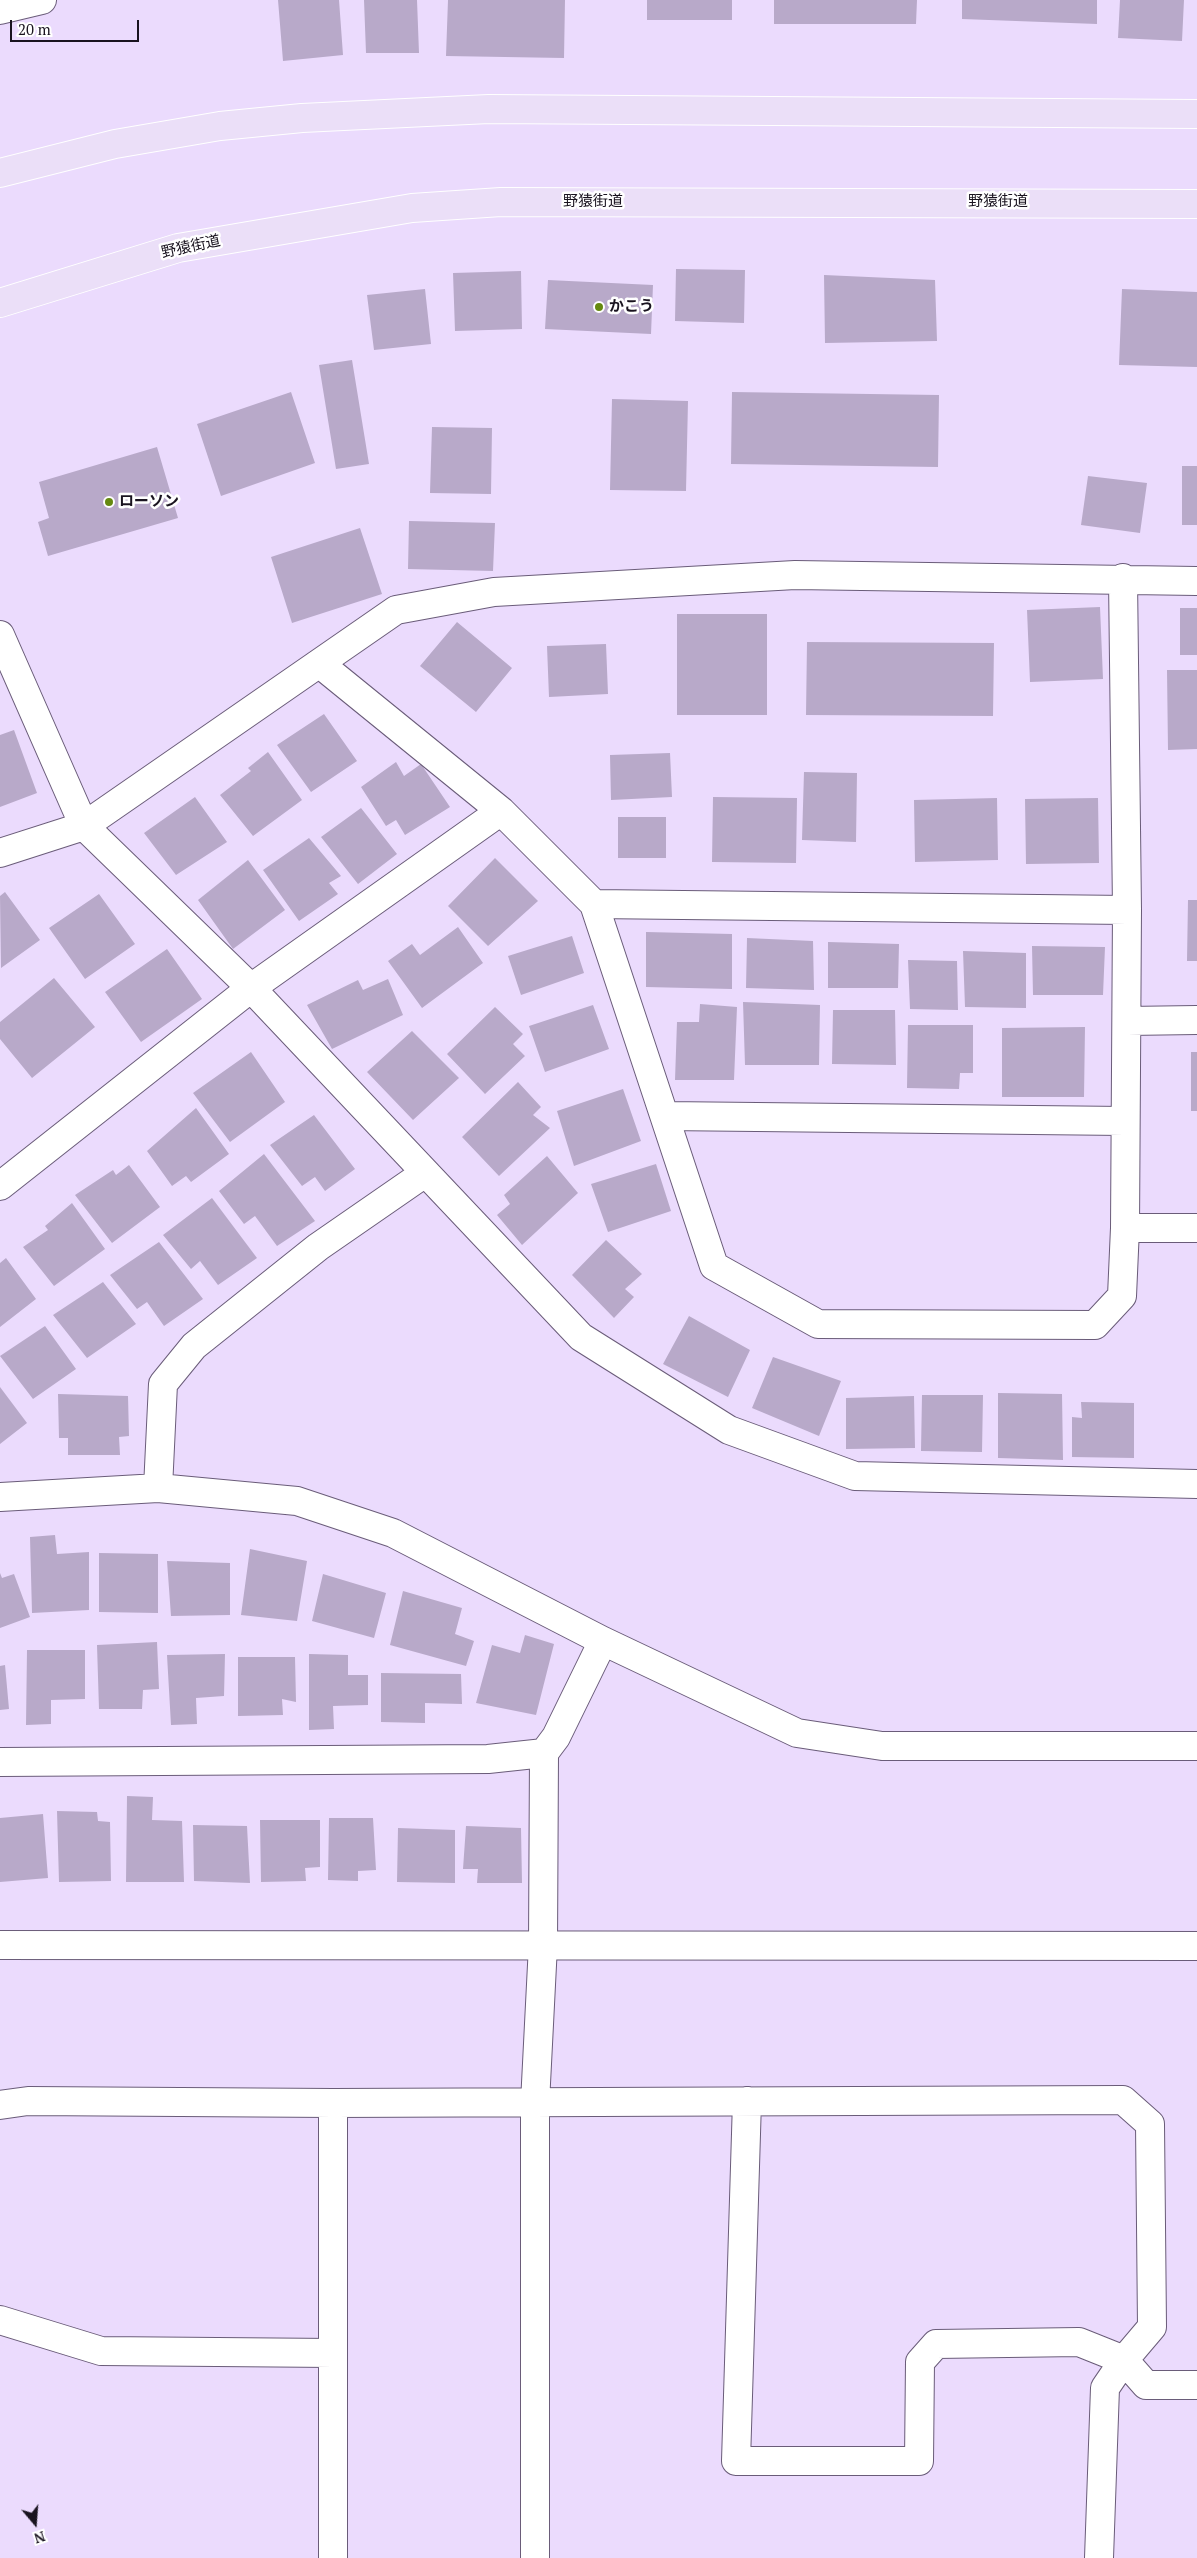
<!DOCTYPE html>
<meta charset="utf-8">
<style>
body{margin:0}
#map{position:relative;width:1197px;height:2558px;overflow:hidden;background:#ebdbfd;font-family:"PT Serif",serif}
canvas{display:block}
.north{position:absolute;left:10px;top:2498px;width:50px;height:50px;-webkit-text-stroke:4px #fff;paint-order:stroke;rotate:162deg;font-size:14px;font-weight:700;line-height:20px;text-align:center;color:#19131f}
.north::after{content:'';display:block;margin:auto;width:18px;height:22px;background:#19131f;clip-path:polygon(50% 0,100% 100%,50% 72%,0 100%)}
.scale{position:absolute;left:10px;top:20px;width:129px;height:22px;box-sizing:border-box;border:2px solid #19131f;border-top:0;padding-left:6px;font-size:15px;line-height:18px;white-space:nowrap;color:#19131f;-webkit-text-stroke:4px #fff;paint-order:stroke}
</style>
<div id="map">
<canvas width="1197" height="2558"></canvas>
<div class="north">N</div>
<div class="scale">20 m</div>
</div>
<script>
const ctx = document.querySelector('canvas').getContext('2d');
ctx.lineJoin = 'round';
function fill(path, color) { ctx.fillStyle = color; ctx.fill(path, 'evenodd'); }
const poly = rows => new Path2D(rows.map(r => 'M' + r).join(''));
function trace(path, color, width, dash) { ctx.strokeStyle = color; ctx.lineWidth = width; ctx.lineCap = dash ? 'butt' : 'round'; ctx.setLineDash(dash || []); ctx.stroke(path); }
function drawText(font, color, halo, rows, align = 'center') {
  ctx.font = font + ' "PT Serif","Noto Sans JP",serif'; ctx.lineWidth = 5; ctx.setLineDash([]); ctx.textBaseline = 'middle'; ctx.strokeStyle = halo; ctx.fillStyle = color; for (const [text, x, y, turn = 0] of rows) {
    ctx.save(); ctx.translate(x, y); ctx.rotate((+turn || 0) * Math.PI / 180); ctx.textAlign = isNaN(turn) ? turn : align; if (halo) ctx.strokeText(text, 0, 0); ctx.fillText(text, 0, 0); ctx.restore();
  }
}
const building = poly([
 [278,0,339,0,343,55,283,61],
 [364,0,417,0,419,53,366,53],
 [448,0,565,0,564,58,446,56],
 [647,0,732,0,732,20,647,20],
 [774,0,917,0,916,24,774,24],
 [962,0,1097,0,1097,24,962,19],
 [1120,0,1184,0,1182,41,1118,38],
 [676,269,745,270,744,323,675,321],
 [521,271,522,329,455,331,453,273],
 [824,275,935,280,937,341,825,343],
 [548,280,653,285,651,334,545,329],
 [425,289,431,344,374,350,367,295],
 [1122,289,1197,292,1197,367,1119,365],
 [352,360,369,464,336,469,319,365],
 [291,392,315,463,221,496,197,424],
 [732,392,939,395,938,467,731,464],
 [612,399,688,401,686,491,610,490],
 [432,427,492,428,491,494,430,493],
 [157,447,178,518,48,556,38,522,49,518,39,482],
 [1182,466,1197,466,1197,525,1182,525],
 [1088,476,1147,483,1140,533,1081,525],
 [409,521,495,523,493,571,408,569],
 [360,528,382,594,292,623,271,557],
 [1100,607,1103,679,1030,682,1027,610],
 [1180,608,1197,608,1197,655,1180,655],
 [677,614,767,614,767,715,677,715],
 [457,622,512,668,476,712,420,666],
 [807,642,994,643,993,716,806,715],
 [606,644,608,694,549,697,547,646],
 [1167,670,1197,670,1197,749,1168,750],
 [324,714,357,761,311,792,277,745],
 [14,730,37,793,0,807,0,735],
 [268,752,302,800,253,836,220,795,251,771,248,768],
 [670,753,672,797,611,800,610,755],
 [396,762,404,776,421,764,450,807,405,835,396,820,386,826,361,787],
 [804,772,857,773,856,842,802,840],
 [195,797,227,842,176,875,144,833],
 [713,797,797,798,796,863,712,862],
 [997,798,998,860,915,862,914,800],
 [1098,798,1099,863,1026,864,1025,799],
 [361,808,397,854,358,884,321,837],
 [618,817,666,817,666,858,618,858],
 [309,838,341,876,329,883,338,894,299,921,263,870],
 [495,858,538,901,488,946,448,906],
 [248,860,285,910,233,949,198,900],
 [5,892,40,940,1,968,0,896],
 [99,894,135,944,85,979,49,928],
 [1188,900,1197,900,1197,961,1187,961],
 [458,927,483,963,422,1008,388,961,412,944,420,955],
 [646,932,732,934,732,989,646,987],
 [572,936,584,973,521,995,508,956],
 [747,938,813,941,814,990,746,988],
 [828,942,899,944,898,988,828,988],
 [1032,946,1105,947,1103,995,1033,995],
 [167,949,202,999,141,1042,105,992],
 [963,951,1026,953,1026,1008,965,1007],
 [908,960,957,961,958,1010,910,1009],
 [54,978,95,1027,32,1078,0,1039,0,1022],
 [388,979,403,1015,332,1049,307,1005,358,980,363,990],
 [743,1002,820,1005,819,1065,745,1065],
 [700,1004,737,1007,734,1080,675,1080,677,1022,699,1022],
 [593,1005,609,1049,545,1072,529,1026],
 [495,1007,523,1034,513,1044,525,1056,485,1094,447,1054],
 [833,1010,895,1010,896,1065,832,1064],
 [908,1025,973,1025,973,1073,960,1073,959,1089,907,1088],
 [1085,1027,1084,1097,1002,1097,1002,1028],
 [412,1031,459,1078,413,1120,367,1072],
 [251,1052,285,1102,230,1142,193,1093],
 [1191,1052,1197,1052,1197,1111,1191,1111],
 [518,1082,541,1107,533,1115,550,1128,499,1176,462,1137],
 [623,1089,641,1141,574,1166,557,1111],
 [196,1108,229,1154,191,1182,186,1176,172,1186,147,1151],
 [314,1115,355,1169,325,1191,315,1177,302,1186,270,1145],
 [264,1154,315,1221,277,1246,255,1216,244,1224,219,1191],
 [547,1156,578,1193,522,1245,497,1215,510,1204,504,1195],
 [656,1164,671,1211,608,1232,591,1184],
 [129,1165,160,1207,112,1243,75,1195,113,1170,116,1175],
 [212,1198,257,1258,218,1285,200,1261,191,1269,163,1235],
 [72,1203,105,1249,54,1286,23,1247,48,1230,45,1226],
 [606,1240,642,1274,625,1289,634,1297,614,1318,572,1275],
 [159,1242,203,1299,164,1326,147,1302,137,1309,110,1275],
 [6,1258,36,1299,0,1327,0,1263],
 [103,1282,136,1324,87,1358,53,1315],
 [689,1316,750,1350,728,1397,663,1364],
 [45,1326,76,1369,33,1399,0,1356],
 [773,1357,841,1381,819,1436,752,1408],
 [0,1387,27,1423,0,1444],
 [998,1393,1062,1394,1063,1460,998,1458],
 [58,1394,128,1396,129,1436,119,1437,120,1455,68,1455,68,1438,59,1438],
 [922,1395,983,1395,982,1452,921,1451],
 [914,1396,915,1448,846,1449,846,1398],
 [1081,1402,1134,1403,1134,1458,1072,1457,1072,1417,1082,1418],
 [55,1535,57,1554,89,1552,89,1610,32,1613,30,1537],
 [250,1549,307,1561,297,1621,241,1615],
 [99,1553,158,1554,158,1613,99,1612],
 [167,1561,230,1563,230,1615,171,1616],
 [0,1573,2,1578,14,1574,30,1617,0,1628],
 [323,1574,386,1593,374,1638,312,1621],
 [403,1591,462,1608,455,1634,474,1641,466,1666,390,1645],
 [525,1635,554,1644,536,1715,476,1703,492,1645,520,1653],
 [157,1642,159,1689,143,1690,142,1709,99,1709,97,1645],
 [27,1650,85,1650,85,1699,51,1700,51,1724,26,1725],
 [225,1654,224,1696,196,1698,197,1724,171,1725,167,1655],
 [309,1654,348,1655,348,1675,368,1675,368,1705,333,1706,334,1729,309,1730],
 [238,1657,295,1657,296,1702,282,1699,283,1715,238,1716],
 [5,1665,9,1709,0,1710,0,1666],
 [381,1673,461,1674,462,1704,425,1703,425,1723,381,1722],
 [127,1796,153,1797,152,1820,182,1821,184,1882,126,1882],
 [57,1811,97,1812,98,1821,110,1822,111,1881,59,1882],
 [43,1814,48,1878,0,1882,0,1818],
 [329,1818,373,1818,376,1870,358,1871,358,1881,328,1880],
 [260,1820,320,1820,320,1867,305,1868,306,1881,261,1882],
 [193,1825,247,1826,250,1883,194,1881],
 [466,1826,521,1828,522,1883,477,1883,478,1869,463,1869],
 [398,1828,455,1830,455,1883,397,1882]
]);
const pedestrian = poly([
 [543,1945,544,1753]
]);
const minor = poly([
 [0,10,42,0],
 [0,635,84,826,251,988,581,1337,729,1430,855,1476,1197,1484],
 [320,664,501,811,594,904,1127,910],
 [0,853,84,826,396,610,494,592,795,575,1197,581],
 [594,904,714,1266,818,1324,1095,1325,1122,1296,1125,1228,1127,910,1123,578],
 [1127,1021,1197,1020],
 [665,1116,1124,1121],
 [0,1186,251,988,501,811],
 [1125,1228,1197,1228],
 [158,1488,163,1384,194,1346,318,1247,425,1173],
 [0,1497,158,1488,297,1501,393,1533,603,1641,797,1733,882,1746,1197,1746],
 [0,1762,488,1759,544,1753,556,1737,603,1641],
 [747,2101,736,2461,919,2461,920,2362,936,2344,1079,2342,1124,2360,1105,2388,1099,2558],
 [333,2103,333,2558],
 [0,2105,28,2101,333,2103,1123,2100,1150,2124,1152,2327,1124,2360,1146,2385,1197,2385],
 [0,2320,101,2351,333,2353],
 [535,2558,535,2103,543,1945]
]);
const tertiary = poly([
 [0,1945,1197,1946]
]);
const primary = poly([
 [0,173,115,144,220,126,302,118,489,109,1197,114],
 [0,303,178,248,412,208,501,202,1197,204]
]);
const markers = [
 [599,307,5,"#65890f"],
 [109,502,5,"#65890f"]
];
const streetNames = [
 ["野猿街道",593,202],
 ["野猿街道",998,202],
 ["野猿街道",191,247,-12]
];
const poiNames = [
 ["かこう",609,307],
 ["ローソン",119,502]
];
fill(building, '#b8a9c9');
trace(pedestrian, '#6a5c79', 30);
trace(minor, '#6a5c79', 30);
trace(tertiary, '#6a5c79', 30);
trace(primary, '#fff', 30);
trace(pedestrian, '#fff', 28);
trace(minor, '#fff', 28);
trace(tertiary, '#fff', 28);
trace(primary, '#ebdff8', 28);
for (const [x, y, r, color] of markers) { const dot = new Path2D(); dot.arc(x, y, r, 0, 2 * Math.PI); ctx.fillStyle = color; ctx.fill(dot); trace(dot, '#fff', 2); }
drawText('15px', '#19131f', '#fff', streetNames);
drawText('bold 15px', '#19131f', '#fff', poiNames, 'left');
</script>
